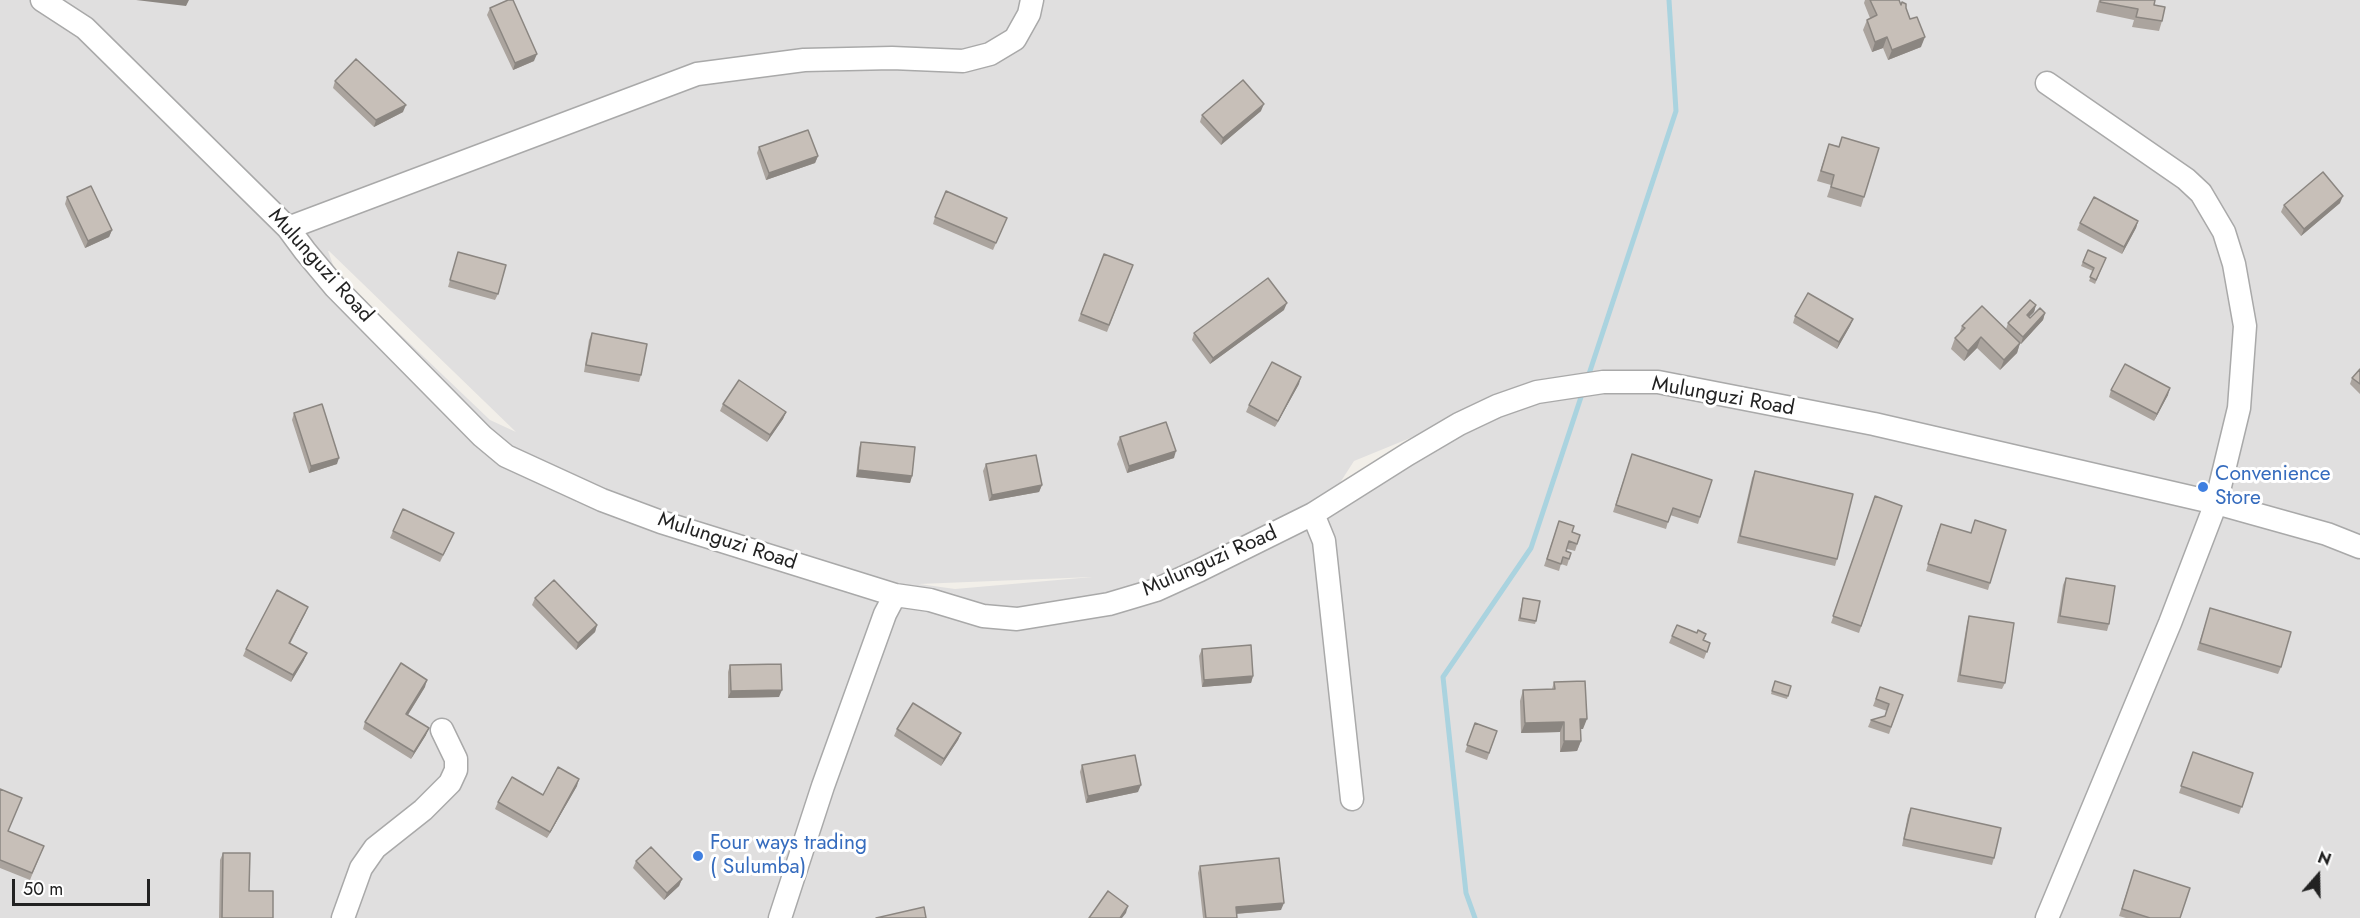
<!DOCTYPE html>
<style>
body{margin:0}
#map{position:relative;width:2360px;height:918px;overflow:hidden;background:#f2efe9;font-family:Jost,sans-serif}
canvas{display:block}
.north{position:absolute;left:2288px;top:846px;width:60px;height:60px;-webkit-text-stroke:4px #fff;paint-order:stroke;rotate:20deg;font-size:16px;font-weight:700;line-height:24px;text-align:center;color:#222}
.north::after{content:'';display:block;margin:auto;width:21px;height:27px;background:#222;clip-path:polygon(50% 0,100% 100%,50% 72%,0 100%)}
.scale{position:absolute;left:12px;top:879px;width:138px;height:27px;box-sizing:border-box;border:3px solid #222;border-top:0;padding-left:8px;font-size:18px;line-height:21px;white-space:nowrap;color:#222;-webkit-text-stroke:4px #fff;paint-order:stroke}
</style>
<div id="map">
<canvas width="2360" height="918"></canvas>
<div class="north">N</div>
<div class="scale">50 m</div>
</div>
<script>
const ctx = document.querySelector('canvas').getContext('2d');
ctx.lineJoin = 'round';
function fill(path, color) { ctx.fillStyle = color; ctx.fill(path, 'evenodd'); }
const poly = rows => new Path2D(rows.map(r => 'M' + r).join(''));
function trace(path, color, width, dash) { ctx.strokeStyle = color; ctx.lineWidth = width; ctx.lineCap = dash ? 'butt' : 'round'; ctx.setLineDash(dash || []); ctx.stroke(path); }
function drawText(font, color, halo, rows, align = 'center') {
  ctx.font = font + ' Jost,sans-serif'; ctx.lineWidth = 6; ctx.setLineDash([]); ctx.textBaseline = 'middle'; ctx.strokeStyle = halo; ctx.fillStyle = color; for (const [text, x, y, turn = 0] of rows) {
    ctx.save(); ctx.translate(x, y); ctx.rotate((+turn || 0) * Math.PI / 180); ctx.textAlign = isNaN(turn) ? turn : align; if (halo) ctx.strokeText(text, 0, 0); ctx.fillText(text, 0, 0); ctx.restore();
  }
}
const residential = poly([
 [0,0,2360,0,2360,918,0,918],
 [328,251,329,251,516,432,490,420,336,273],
 [1420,434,1325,506,1354,461],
 [1092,577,955,589,919,584]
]);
const stream = poly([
 [1587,380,1676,111,1669,0],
 [1475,918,1466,893,1443,677,1531,548,1583,391]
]);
const street = poly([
 [42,0,85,28,288,228,305,251,335,287,482,436,506,456,602,500,661,522,895,595,930,600,983,616,1017,619,1109,604,1156,590,1200,570,1313,514,1408,454,1459,424,1497,406,1537,392,1603,382,1658,382,1874,424,2216,503,2327,534,2360,547],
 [288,228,697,74,804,60,892,58,963,61,990,54,1015,39,1029,14,1032,0],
 [1313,514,1324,541,1352,799],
 [343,918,361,868,375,848,423,810,450,783,456,770,456,759,442,730],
 [780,918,823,786,885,614,895,595],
 [2047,918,2170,623,2216,503,2239,408,2245,326,2234,264,2224,232,2201,193,2186,179,2047,83]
]);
const wall = poly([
 [1865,0,1899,0,1901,5,1906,8,1921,47,1888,60,1883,48,1872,52,1863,30,1867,20,1870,18,1864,3],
 [2099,0,2155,0,2154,5,2162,21,2159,31,2132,27,2134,20,2096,12],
 [490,8,534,61,513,70,487,15],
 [335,81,403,112,374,127,333,88],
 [1261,111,1221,145,1200,122,1202,115],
 [1842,137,1864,197,1861,207,1827,197,1831,185,1817,181,1829,144,1839,146],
 [759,147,818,156,815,163,766,180,757,153],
 [67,197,112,230,109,237,85,248,65,204],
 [2340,203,2301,236,2281,212,2284,205],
 [935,217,1007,218,993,250,933,224],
 [2138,221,2136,228,2122,254,2077,230,2080,223],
 [2088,250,2106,258,2095,284,2089,281,2093,271,2081,266],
 [1104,254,1133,265,1107,332,1078,321],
 [456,259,498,294,495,300,448,287],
 [2036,305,2034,312,2029,317,2030,318,2045,313,2043,320,2021,344,2020,343,2017,353,2000,370,1977,348,1964,361,1951,349,1955,338,1959,334,1962,326,2006,329,2008,323],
 [1284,310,1210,364,1192,340,1194,333],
 [1795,316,1853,319,1850,326,1837,349,1793,323],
 [592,333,641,375,639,382,584,372,589,340],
 [2360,369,2360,394,2350,384,2352,378],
 [1299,384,1275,427,1246,412,1249,405],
 [2111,390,2168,395,2154,421,2109,397],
 [723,404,786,412,783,419,767,442,720,411],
 [294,413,337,464,309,473,292,420],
 [1120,437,1174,458,1127,473,1117,444],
 [861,442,912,476,910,483,856,477,859,448],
 [1632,454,1712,480,1698,524,1670,515,1666,529,1613,512],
 [986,464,1042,485,1039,492,989,501,983,471],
 [1755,471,1837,559,1835,566,1737,543,1752,478],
 [1875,496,1902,506,1859,633,1831,623],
 [1975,520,1990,583,1988,590,1926,571,1938,531,1971,533],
 [1559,521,1572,532,1580,535,1575,551,1567,549,1566,551,1571,553,1567,566,1561,564,1559,571,1544,566],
 [393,531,451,540,440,562,390,538],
 [2066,578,2109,624,2107,631,2057,623,2063,585],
 [535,598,597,625,595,632,576,650,532,605],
 [1523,598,1536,621,1535,624,1518,621],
 [308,607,305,614,290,644,304,660,291,682,243,656,246,649],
 [2208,615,2281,667,2278,674,2197,650],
 [1969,616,2005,683,2002,689,1957,682,1967,623],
 [1697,633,1706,634,1704,640,1710,643,1704,659,1669,643,1672,636],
 [1202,649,1253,676,1251,683,1202,687,1199,656],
 [730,665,779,697,728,698,728,672],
 [1775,681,1791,686,1787,699,1771,694],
 [1554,682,1583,729,1580,729,1581,741,1577,751,1560,752,1560,732,1521,733,1520,701,1523,690,1552,689],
 [425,687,408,715,426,735,411,759,363,729,365,722],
 [1880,687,1903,695,1889,734,1868,727,1871,720,1885,716,1887,711,1873,706],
 [1475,723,1497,731,1487,760,1465,752],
 [897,729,961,733,958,740,941,766,894,736],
 [2193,752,2253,773,2239,814,2179,793],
 [1082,765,1138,792,1086,803,1080,772],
 [577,786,547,838,495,809,498,802,543,795],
 [0,789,8,831,44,846,30,880,0,868],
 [1911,808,1994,858,1992,865,1902,846,1908,815],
 [223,853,249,891,273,918,219,918,220,860],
 [636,861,682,879,679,886,664,900,633,868],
 [1200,866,1281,910,1236,914,1237,918,1203,918,1198,873],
 [2134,870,2180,918,2126,918,2119,916]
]);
const shadedWall = poly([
 [136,0,189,0,186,6],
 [1887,37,1883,48,1872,52,1875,42],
 [1925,37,1921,47,1888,60,1892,50],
 [537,54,534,61,513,70,515,63],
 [1264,104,1261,111,1221,145,1223,138],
 [406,105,403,112,374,127,376,120],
 [818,156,815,163,766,180,769,173],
 [2343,196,2340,203,2301,236,2304,229],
 [2138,221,2136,228,2122,254,2124,247],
 [112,230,109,237,85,248,88,241],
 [1287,303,1284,310,1210,364,1213,358],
 [2036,305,2034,312,2024,322,2027,315],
 [2045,313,2043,320,2021,344,2023,337],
 [1853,319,1850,326,1837,349,1839,342],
 [1981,337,1977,348,1964,361,1968,351],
 [2020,343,2017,353,2000,370,2004,360],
 [1301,377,1299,384,1275,427,1278,421],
 [2170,388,2168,395,2154,421,2157,414],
 [786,412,783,419,767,442,770,435],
 [1176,451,1174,458,1127,473,1129,466],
 [339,458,337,464,309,473,311,466],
 [858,470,912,476,910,483,856,477],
 [1042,485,1039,492,989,501,992,495],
 [308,607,305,614,286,650,289,643],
 [597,625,595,632,576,650,578,643],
 [307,653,304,660,291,682,293,675],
 [1253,676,1251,683,1202,687,1204,680],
 [427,680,425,687,404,721,406,714],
 [782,690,779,697,728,698,731,691],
 [1580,719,1587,719,1583,729,1576,729],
 [1564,722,1560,732,1521,733,1525,723],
 [429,728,426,735,411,759,414,752],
 [961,733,958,740,941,766,944,759],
 [1564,741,1581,741,1577,751,1560,752],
 [579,779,577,786,547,838,550,832],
 [1141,785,1138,792,1086,803,1088,796],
 [682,879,679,886,664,900,667,893],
 [1284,903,1281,910,1233,914,1236,907],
 [1128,906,1126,913,1122,918,1120,918]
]);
const building = poly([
 [508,0,513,0,537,54,515,63,490,8,508,0],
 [1870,0,1899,0,1901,5,1902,2,1906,4,1906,8,1910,19,1917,17,1925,37,1892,50,1887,37,1875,42,1867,20,1877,15,1870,0],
 [2101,0,2155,0,2154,5,2165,7,2162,21,2136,17,2138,9,2100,2,2101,0],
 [356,59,406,105,376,120,335,81,356,59],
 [1243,80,1264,104,1223,138,1202,115,1243,80],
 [808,130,818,156,769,173,759,147,808,130],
 [1842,137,1879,148,1864,197,1831,187,1834,175,1821,171,1829,144,1839,147,1842,137],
 [2323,172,2343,196,2304,229,2284,205,2323,172],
 [91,186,112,230,88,241,67,197,91,186],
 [946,191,1007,218,996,243,935,217,946,191],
 [2094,197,2138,221,2124,247,2080,223,2094,197],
 [2088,250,2106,258,2096,280,2090,277,2094,268,2083,262,2088,250],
 [458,252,506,265,498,294,450,280,458,252],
 [1104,254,1133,265,1109,325,1081,314,1104,254],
 [1268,278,1287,303,1213,358,1194,333,1268,278],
 [1808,293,1853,319,1839,342,1795,316,1808,293],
 [2030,300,2036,305,2027,315,2030,318,2040,308,2045,313,2023,337,2008,323,2030,300],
 [1982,306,2020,343,2004,360,1981,337,1968,351,1955,338,1965,328,1962,326,1982,306],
 [592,333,647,344,641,375,586,365,592,333],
 [1272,362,1301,377,1278,421,1249,405,1272,362],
 [2125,364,2170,388,2157,414,2111,390,2125,364],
 [2360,369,2360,384,2352,378,2360,369],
 [739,380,786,412,770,435,723,404,739,380],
 [322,404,339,458,311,466,294,413,322,404],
 [1166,422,1176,451,1129,466,1120,437,1166,422],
 [861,442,915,447,912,476,858,470,861,442],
 [1632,454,1712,480,1700,517,1673,508,1668,522,1616,505,1632,454],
 [1036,455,1042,485,992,495,986,464,1036,455],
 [1755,471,1853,494,1837,559,1740,536,1755,471],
 [1875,496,1902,506,1861,626,1833,616,1875,496],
 [403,509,454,533,443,555,393,531,403,509],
 [1975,520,2006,530,1990,583,1928,564,1941,524,1971,533,1975,520],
 [1559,521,1574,526,1572,532,1580,535,1577,544,1569,541,1566,551,1571,553,1569,559,1563,557,1561,564,1547,559,1559,521],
 [2066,578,2115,586,2109,624,2060,616,2066,578],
 [554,580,597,625,578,643,535,598,554,580],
 [277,590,308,607,289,643,307,653,293,675,246,649,277,590],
 [1523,598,1540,601,1536,621,1520,618,1523,598],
 [2210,608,2291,632,2281,667,2200,643,2210,608],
 [1969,616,2014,623,2005,683,1960,675,1969,616],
 [1677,625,1697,633,1698,630,1706,634,1703,640,1710,643,1707,652,1672,636,1677,625],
 [1251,645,1253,676,1204,680,1202,649,1251,645],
 [401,663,427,680,406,714,429,728,414,752,365,722,401,663],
 [781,664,782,690,731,691,730,665,781,664],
 [1585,681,1587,719,1580,719,1581,741,1564,741,1564,722,1525,723,1523,690,1555,689,1554,682,1585,681],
 [1775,681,1791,686,1788,696,1772,691,1775,681],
 [1880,687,1903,695,1891,727,1871,720,1885,716,1889,704,1876,699,1880,687],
 [913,703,961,733,944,759,897,729,913,703],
 [1475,723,1497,731,1489,753,1467,745,1475,723],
 [2193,752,2253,773,2242,807,2181,786,2193,752],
 [1135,755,1141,785,1088,796,1082,765,1135,755],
 [558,767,579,779,550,832,498,802,512,777,543,795,558,767],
 [0,789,22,798,8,831,44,846,32,873,0,860,0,789],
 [1911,808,2001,828,1994,858,1904,839,1911,808],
 [651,847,682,879,667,893,636,861,651,847],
 [223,853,250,853,249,891,273,891,273,918,222,918,223,853],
 [1279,858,1284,903,1236,907,1237,918,1206,918,1200,866,1279,858],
 [2134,870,2190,888,2180,918,2150,918,2122,909,2134,870],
 [1108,891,1128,906,1120,918,1089,918,1108,891],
 [924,907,926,918,876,918,924,907]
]);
const markers = [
 [2203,487,6,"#3f7fe0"],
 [698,856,6,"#3f7fe0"]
];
const streetNames = [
 ["Mulunguzi Road",320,266,48],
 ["Mulunguzi Road",1723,397,10],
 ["Mulunguzi Road",727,542,18],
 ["Mulunguzi Road",1210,562,-24]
];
const shopNames = [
 ["Convenience",2215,475],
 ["Store",2215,499],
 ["Four ways trading",710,844],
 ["( Sulumba)",710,868]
];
fill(residential, '#e0dfdf');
trace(stream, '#aad3df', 5);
trace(street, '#a9a9a9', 25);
trace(street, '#fff', 22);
fill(wall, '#aba49e');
fill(shadedWall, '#8b8681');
fill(building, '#c7bfb8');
trace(building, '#8b8681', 1.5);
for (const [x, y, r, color] of markers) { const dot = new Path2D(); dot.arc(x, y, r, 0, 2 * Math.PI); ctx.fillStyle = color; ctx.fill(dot); trace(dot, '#fff', 2); }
drawText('21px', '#222', '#fff', streetNames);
drawText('21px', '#366cbe', '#fff', shopNames, 'left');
</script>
